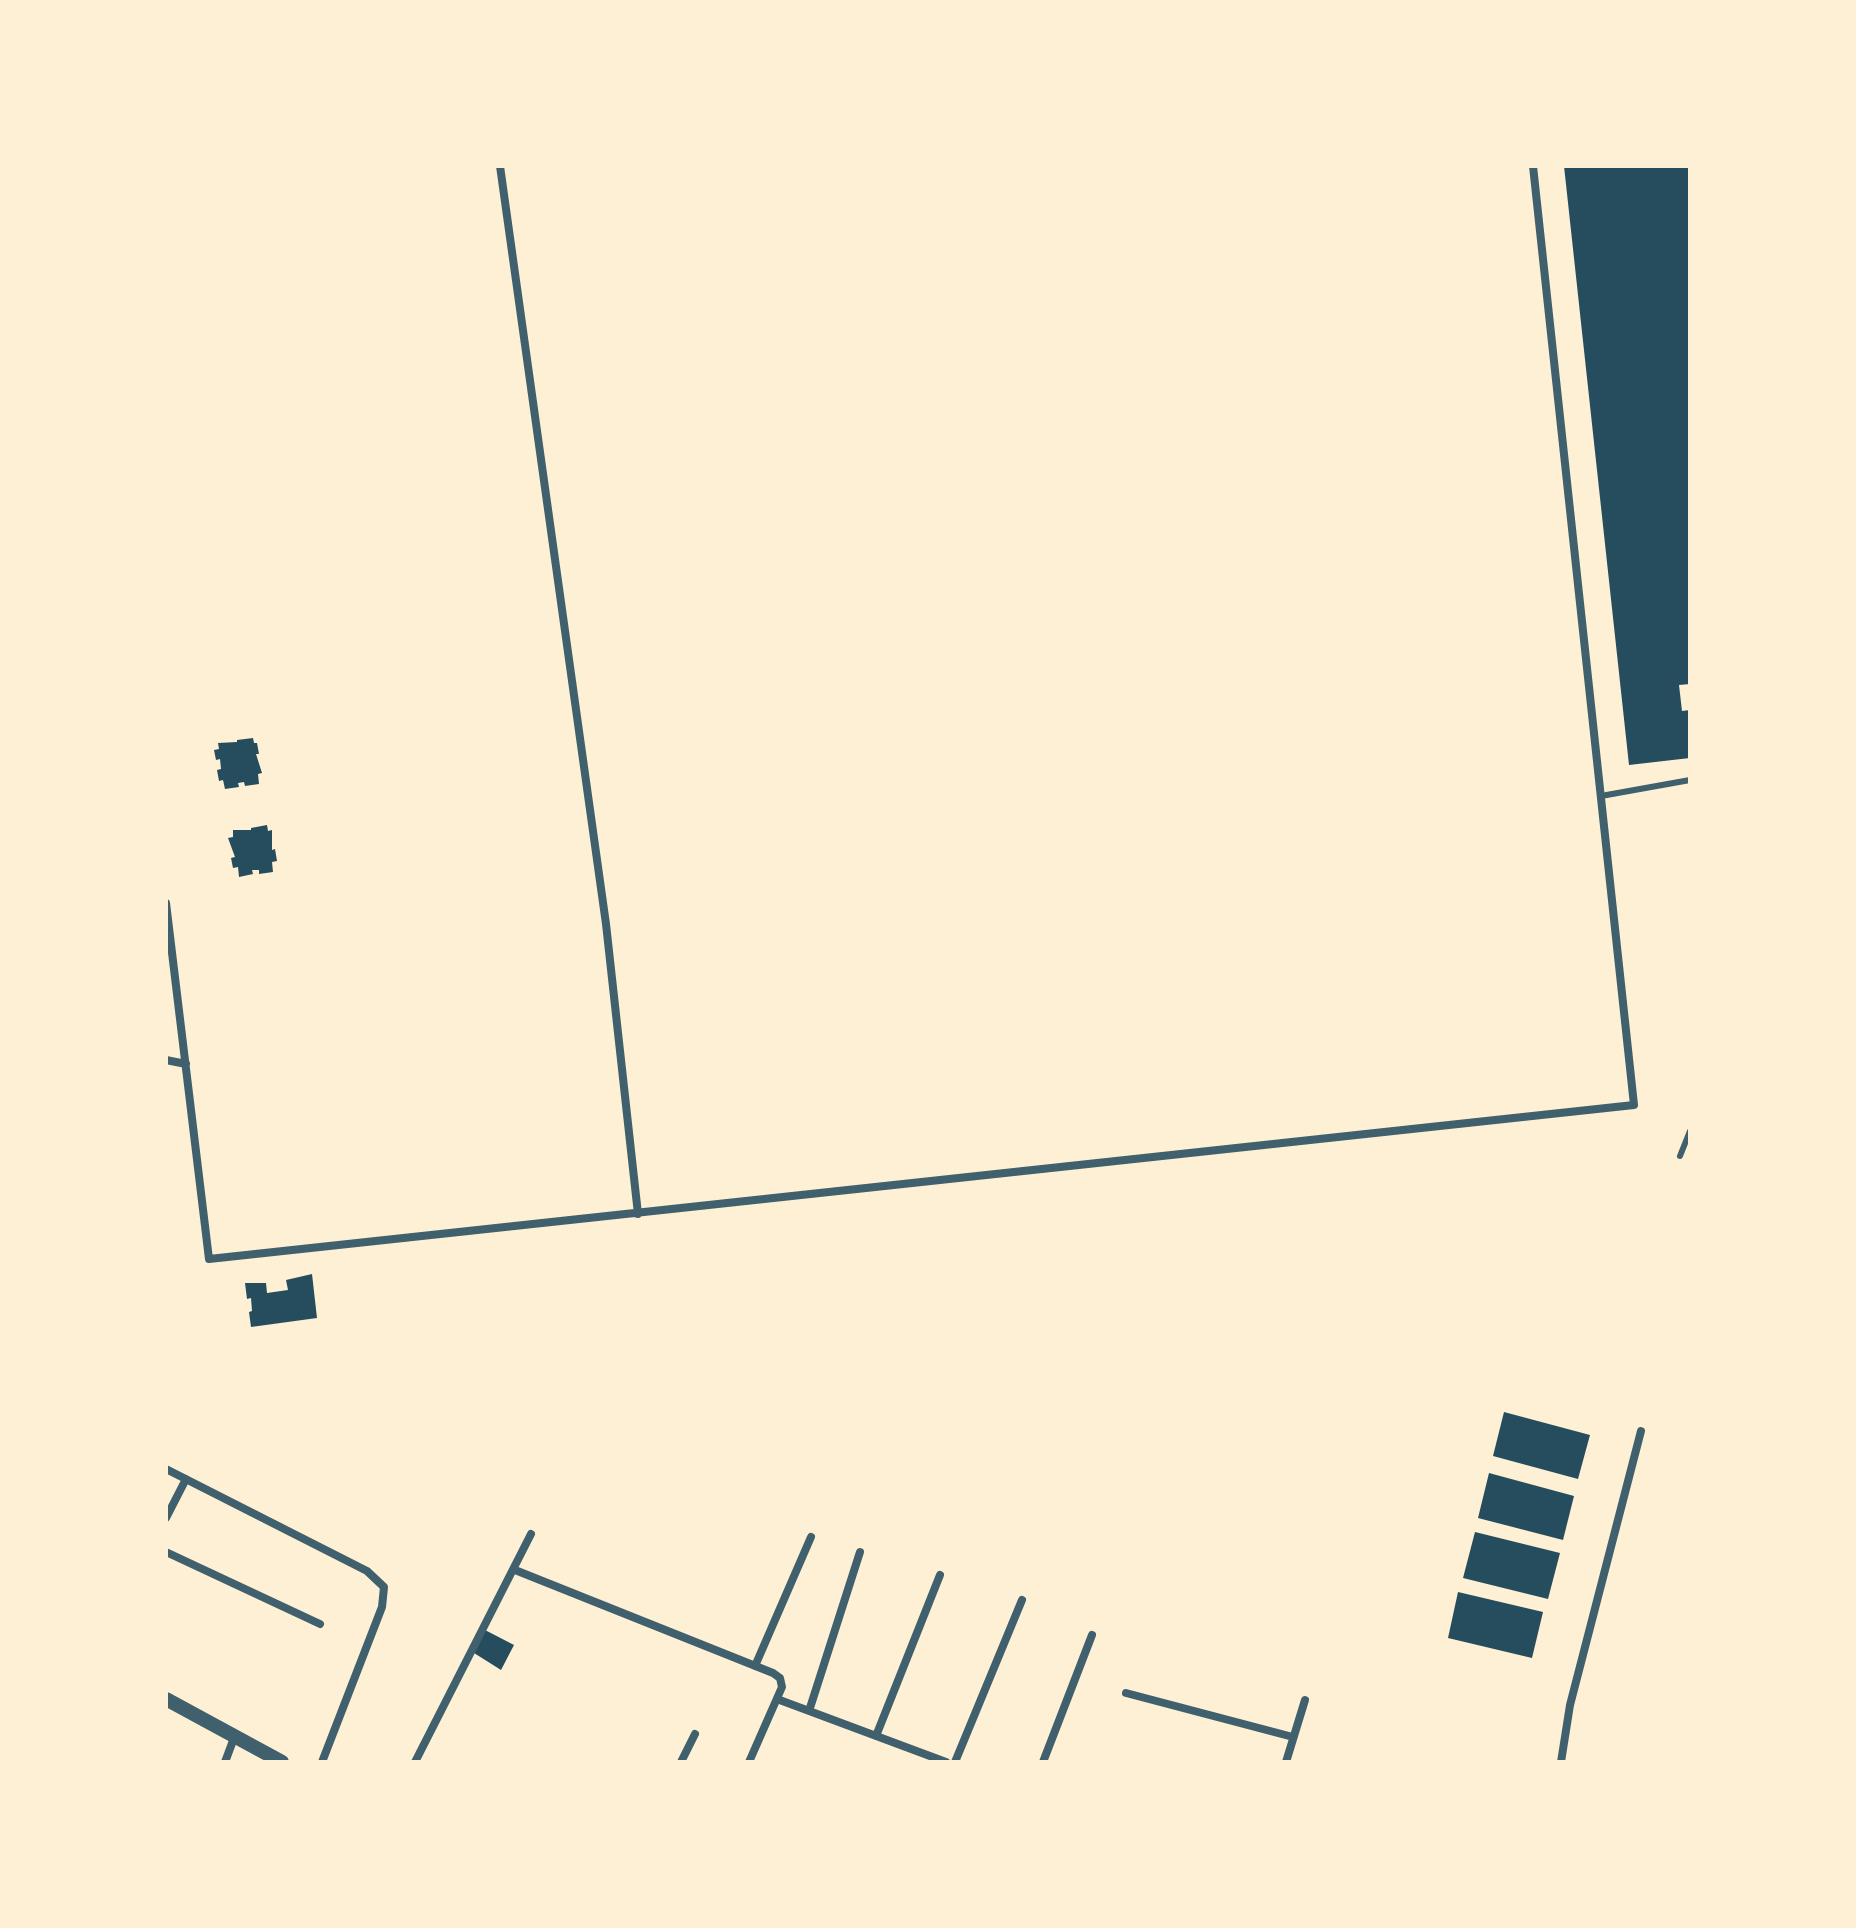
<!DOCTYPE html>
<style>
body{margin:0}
#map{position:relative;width:1856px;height:1928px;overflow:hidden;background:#fdf0d5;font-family:Spectral,serif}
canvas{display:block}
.frame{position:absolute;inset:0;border:168px solid #fdf0d5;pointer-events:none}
</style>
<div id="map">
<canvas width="1856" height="1928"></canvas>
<div class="frame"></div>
</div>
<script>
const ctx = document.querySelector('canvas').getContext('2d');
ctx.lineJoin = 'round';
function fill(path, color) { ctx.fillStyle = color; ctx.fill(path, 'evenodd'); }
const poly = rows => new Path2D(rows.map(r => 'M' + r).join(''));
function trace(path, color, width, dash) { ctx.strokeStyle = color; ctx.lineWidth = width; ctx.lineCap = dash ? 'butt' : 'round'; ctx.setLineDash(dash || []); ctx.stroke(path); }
const building = poly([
 [1564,166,1690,166,1690,684,1679,685,1682,711,1690,710,1690,758,1629,765],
 [253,738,254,743,257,743,259,754,256,754,262,773,258,774,259,784,245,786,244,782,238,783,239,787,225,789,223,780,219,781,217,770,221,769,220,759,216,760,214,750,219,749,218,743,237,742,237,740],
 [267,825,268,831,272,830,272,850,275,849,277,861,272,862,273,872,259,874,259,870,252,870,253,874,239,877,238,867,233,868,231,858,235,857,228,838,233,837,233,830,251,830,251,828],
 [312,1274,317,1318,251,1327,249,1312,252,1311,251,1298,247,1299,245,1283,266,1283,267,1293,288,1290,286,1280],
 [1504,1412,1590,1435,1578,1479,1493,1456],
 [1489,1473,1574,1496,1563,1540,1478,1518],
 [1475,1532,1560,1553,1548,1599,1463,1578],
 [1458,1592,1543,1612,1532,1658,1448,1638],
 [485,1630,514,1645,501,1670,474,1653]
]);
const service = poly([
 [1601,796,1690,780],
 [1680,1156,1690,1131]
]);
const minor = poly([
 [500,166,606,924,638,1214],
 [166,903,209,1259,1634,1105,1533,166],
 [166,1060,186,1064],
 [166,1469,367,1571,384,1587,382,1607,322,1762],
 [166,1518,186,1479],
 [166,1552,320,1624],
 [515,1570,773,1673,780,1678,782,1687,749,1762],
 [755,1666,811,1537],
 [1126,1693,1293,1737],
 [777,1699,946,1762],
 [809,1711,860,1552],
 [876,1736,940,1575],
 [225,1762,234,1738],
 [415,1762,531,1534],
 [681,1762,695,1734],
 [955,1762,1022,1600],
 [1043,1762,1092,1635],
 [1286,1762,1305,1700],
 [1561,1762,1570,1705,1641,1431]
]);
const tertiary = poly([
 [166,1699,282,1762]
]);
fill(building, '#264d5e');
trace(service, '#3f606c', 6);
trace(minor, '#3f606c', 8);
trace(tertiary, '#3f606c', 14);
</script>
